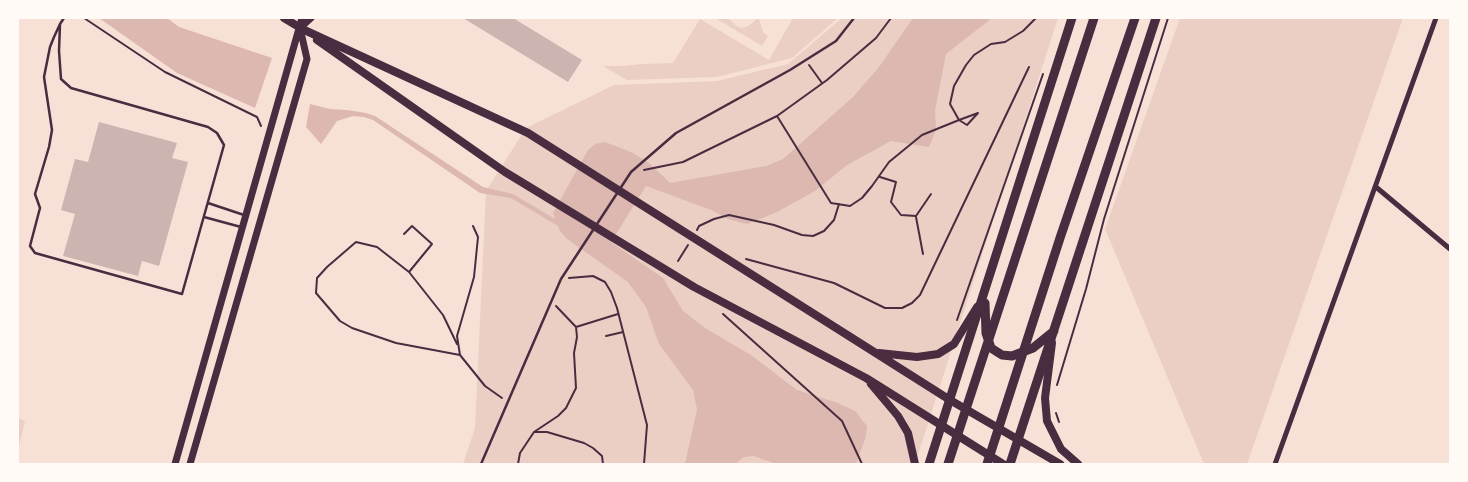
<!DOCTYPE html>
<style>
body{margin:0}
#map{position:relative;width:1468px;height:482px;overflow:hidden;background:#f7e1d7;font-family:Jost,sans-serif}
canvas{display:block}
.frame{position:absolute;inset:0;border:19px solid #fffaf5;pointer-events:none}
</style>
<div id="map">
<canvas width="1468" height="482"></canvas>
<div class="frame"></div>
</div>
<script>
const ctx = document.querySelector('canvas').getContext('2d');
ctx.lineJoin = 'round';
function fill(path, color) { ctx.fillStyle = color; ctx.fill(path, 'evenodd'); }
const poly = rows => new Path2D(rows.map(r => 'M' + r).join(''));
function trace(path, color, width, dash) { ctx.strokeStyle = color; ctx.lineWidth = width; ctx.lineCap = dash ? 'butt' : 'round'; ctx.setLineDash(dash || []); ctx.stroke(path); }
const green = poly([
 [715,18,728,18,736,26,742,28,748,26,757,19,759,19,763,32,768,36,762,46],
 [793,18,838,18,792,58,717,77,627,80,603,66,623,66,642,64,673,63,700,19,769,60],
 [842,18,1058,18,915,464,463,464,475,428,486,191,526,128,614,85,717,81,788,64],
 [1180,18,1403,18,1247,464,1204,464,1105,229],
 [18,418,25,421,18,449]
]);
const water = poly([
 [99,18,167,18,179,27,272,58,255,108,177,73],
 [913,18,992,18,946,54,935,110,936,130,929,147,891,141,847,165,815,191,775,213,747,224,728,219,711,210,646,186,611,242,663,278,683,311,705,328,751,355,797,390,838,403,855,411,867,426,866,436,856,464,776,464,754,456,744,457,735,464,685,464,697,409,693,390,659,344,646,307,628,282,567,239,560,231,558,226,511,198,480,193,373,120,364,117,353,116,337,121,321,144,306,127,310,104,330,109,347,110,366,113,375,116,483,187,513,194,555,219,553,213,588,150,595,144,605,142,631,152,649,163,670,183,766,166,783,159,853,97,879,67]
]);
const building = poly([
 [463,18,513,18,582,60,568,82],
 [99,122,177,143,172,158,188,162,159,266,142,261,138,276,63,256,75,214,61,210,75,159,88,162]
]);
const path = poly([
 [84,18,165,72,257,117,261,126],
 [809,65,822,83],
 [777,116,831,203,850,206,862,198,872,186,889,162,922,135,959,120,978,113,967,125,959,120,950,104,954,86,966,65,974,55,991,44,1005,42,1023,31,1036,18],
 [644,170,683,162,777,116,827,80,876,38,891,18],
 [880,177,896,182,891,202,901,215,916,216,931,194],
 [916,217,923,254],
 [473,226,478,237,474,277,457,336,460,355,485,386,502,398],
 [697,230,699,226,714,219,729,215,774,225,802,235,813,236,824,231,834,220,839,204],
 [404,234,412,226,432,244,409,272,443,315,457,344],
 [746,259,834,283,885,308,902,308,912,303,920,295,1029,67],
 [678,261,688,245],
 [409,272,377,247,356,242,327,267,317,278,316,293,340,321,352,328,396,343,460,355],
 [569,278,593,276,605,282,611,292,617,308,647,425,644,464],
 [723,314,842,421,862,464],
 [957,320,1043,74],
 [576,327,618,314],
 [606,336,623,332],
 [1057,385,1086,289,1104,219,1168,18],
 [1056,413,1059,422],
 [534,432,547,432,584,443,593,448,602,456,603,464],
 [518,464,520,453,534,432,558,416,566,408,576,388,574,353,577,337,576,327,556,306]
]);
const service = poly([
 [60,24,59,51,61,79,71,88,208,127,217,133,224,145,182,294,35,253,30,246,40,208,35,194,49,147,52,130,44,77,50,47,54,37,60,24,64,18],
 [208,203,244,215],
 [204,217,241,227],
 [481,464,561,279,631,172,676,133,790,70,836,41,854,18]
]);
const minor = poly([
 [1376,187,1450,249],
 [1275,464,1436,18]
]);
const tertiary = poly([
 [175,464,302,18],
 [190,464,307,59,300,28,311,18]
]);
const secondary = poly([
 [284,18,304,30],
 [300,28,528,133,950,400,1060,464],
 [317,40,505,172,694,287,866,378,1003,464],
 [1052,343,1045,398,1047,421,1061,449,1078,464],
 [879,353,917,357,938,354,954,344,977,307],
 [871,384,898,416,908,433,915,464]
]);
const trunk = poly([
 [985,303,986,333,991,348,1002,355,1012,356,1033,348,1054,331],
 [929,464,1072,18],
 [948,464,1094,18],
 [987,464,1060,238,1135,18],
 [1010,464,1156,18]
]);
fill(green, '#ebcfc5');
fill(water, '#dcb8b0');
fill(building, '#ccb4b1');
trace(path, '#4a2c40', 2);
trace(service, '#4a2c40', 2.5);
trace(minor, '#4a2c40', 5);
trace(tertiary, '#4a2c40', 7);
trace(secondary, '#4a2c40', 8);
trace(trunk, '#4a2c40', 9);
</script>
